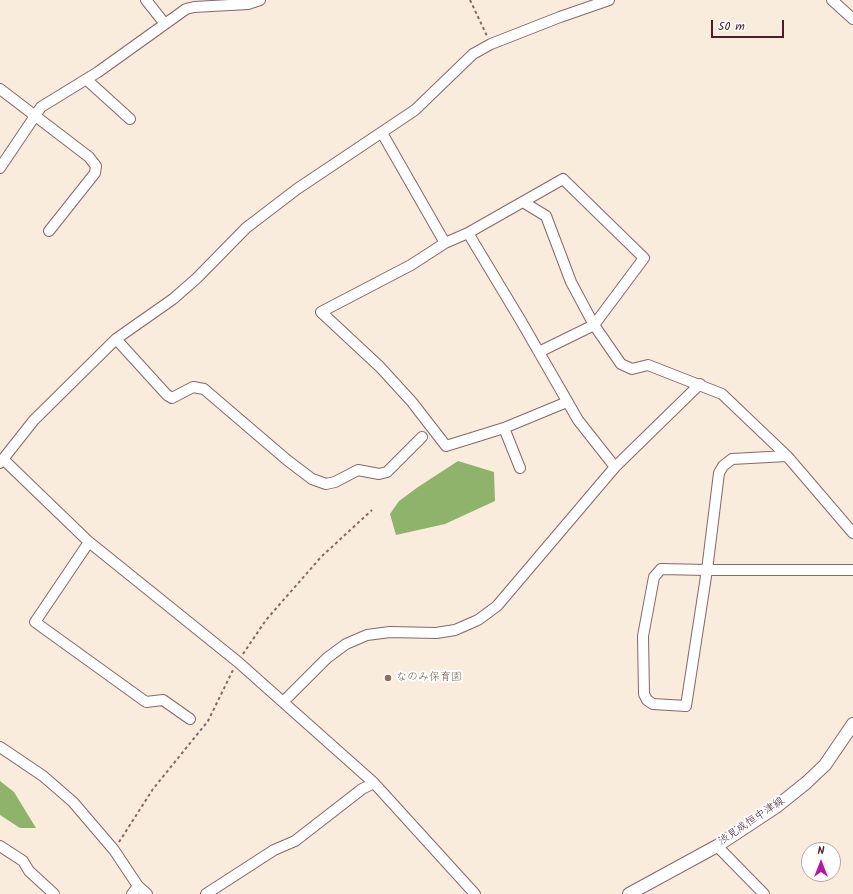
<!DOCTYPE html>
<meta charset="utf-8">
<style>
body{margin:0}
#map{position:relative;width:853px;height:894px;overflow:hidden;background:#f9ecdc;font-family:Kalam,sans-serif}
canvas{display:block}
.north{position:absolute;left:801px;top:842px;width:40px;height:40px;box-sizing:border-box;background:#fff;border:1px solid #b7a5aa;border-radius:50%;rotate:0deg;font-size:11px;font-weight:700;line-height:16px;text-align:center;color:#4a1f2b}
.north::after{content:'';display:block;margin:auto;width:14px;height:18px;background:#b5179e;clip-path:polygon(50% 0,100% 100%,50% 72%,0 100%)}
.scale{position:absolute;left:711px;top:20px;width:73px;height:18px;box-sizing:border-box;border:2px solid #4a1f2b;border-top:0;padding-left:5px;font-size:12px;line-height:14px;white-space:nowrap;color:#4a1f2b;-webkit-text-stroke:3px #fff;paint-order:stroke}
</style>
<div id="map">
<canvas width="853" height="894"></canvas>
<div class="north">N</div>
<div class="scale">50 m</div>
</div>
<script>
const ctx = document.querySelector('canvas').getContext('2d');
ctx.lineJoin = 'round';
function fill(path, color) { ctx.fillStyle = color; ctx.fill(path, 'evenodd'); }
const poly = rows => new Path2D(rows.map(r => 'M' + r).join(''));
function trace(path, color, width, dash) { ctx.strokeStyle = color; ctx.lineWidth = width; ctx.lineCap = dash ? 'butt' : 'round'; ctx.setLineDash(dash || []); ctx.stroke(path); }
function drawText(font, color, halo, rows, align = 'center') {
  ctx.font = font + ' Kalam,"Klee One",sans-serif'; ctx.lineWidth = 4; ctx.setLineDash([]); ctx.textBaseline = 'middle'; ctx.strokeStyle = halo; ctx.fillStyle = color; for (const [text, x, y, turn = 0] of rows) {
    ctx.save(); ctx.translate(x, y); ctx.rotate((+turn || 0) * Math.PI / 180); ctx.textAlign = isNaN(turn) ? turn : align; if (halo) ctx.strokeText(text, 0, 0); ctx.fillText(text, 0, 0); ctx.restore();
  }
}
const forest = poly([
 [458,461,494,472,495,501,445,524,396,535,390,514,399,501,418,487],
 [0,781,14,792,36,828,20,828,0,815]
]);
const path = poly([
 [470,0,487,36],
 [243,654,266,620,321,557,372,510],
 [119,842,153,789,208,721,233,670]
]);
const minor = poly([
 [146,0,165,24],
 [832,0,853,19],
 [87,80,130,119],
 [0,89,89,157,96,166,95,173,49,231],
 [382,133,445,243],
 [0,168,41,107,98,72,186,9,194,7,248,4,260,0],
 [523,202,546,216,571,282,594,325,621,364,632,369,648,365,722,394,787,456,853,533],
 [468,233,521,321,578,420,615,467],
 [116,339,167,395,172,398,193,387,204,389,287,460,312,479,326,484,335,482,358,470,379,474,387,472,422,437],
 [539,352,594,325,644,258,563,179,468,233,445,243,411,265,321,312,380,367,412,402,446,446,504,428,567,402],
 [504,428,520,468],
 [787,456,732,459,723,466,719,473,707,570,853,570],
 [3,459,89,542,238,662,374,783,475,894],
 [0,463,34,420,116,339,173,299,197,278,246,228,297,189,415,110,473,54,491,44,560,17,609,0],
 [89,542,35,622,146,702,163,700,190,719],
 [661,569,707,570,686,706,653,704,647,700,644,694,643,636,654,577,661,569],
 [283,702,327,658,346,644,367,635,390,632,436,633,455,630,478,620,497,606,615,467,700,384],
 [0,747,43,776,73,802,114,850,138,886,147,894],
 [0,846,23,861,29,871,54,894],
 [717,846,764,894],
 [132,894,138,886],
 [206,894,274,850,295,841,362,789,374,783]
]);
const major = poly([
 [629,894,717,846,776,807,806,783,825,765,853,724]
]);
const markers = [
 [388,678,4,"#8d6e63"]
];
const educationNames = [
 ["なのみ保育園",396,678]
];
const streetNames = [
 ["渋見成恒中津線",752,822,-34]
];
fill(forest, '#8db46a');
trace(minor, '#876769', 12);
trace(major, '#876769', 14);
trace(path, '#876769', 2, [3, 3]);
trace(minor, '#fff', 10);
trace(major, '#fff', 12);
for (const [x, y, r, color] of markers) { const dot = new Path2D(); dot.arc(x, y, r, 0, 2 * Math.PI); ctx.fillStyle = color; ctx.fill(dot); trace(dot, '#fff', 1.5); }
drawText('11px', '#785e54', '#fff', educationNames, 'left');
drawText('11px', '#4a1f2b', '#fff', streetNames);
</script>
